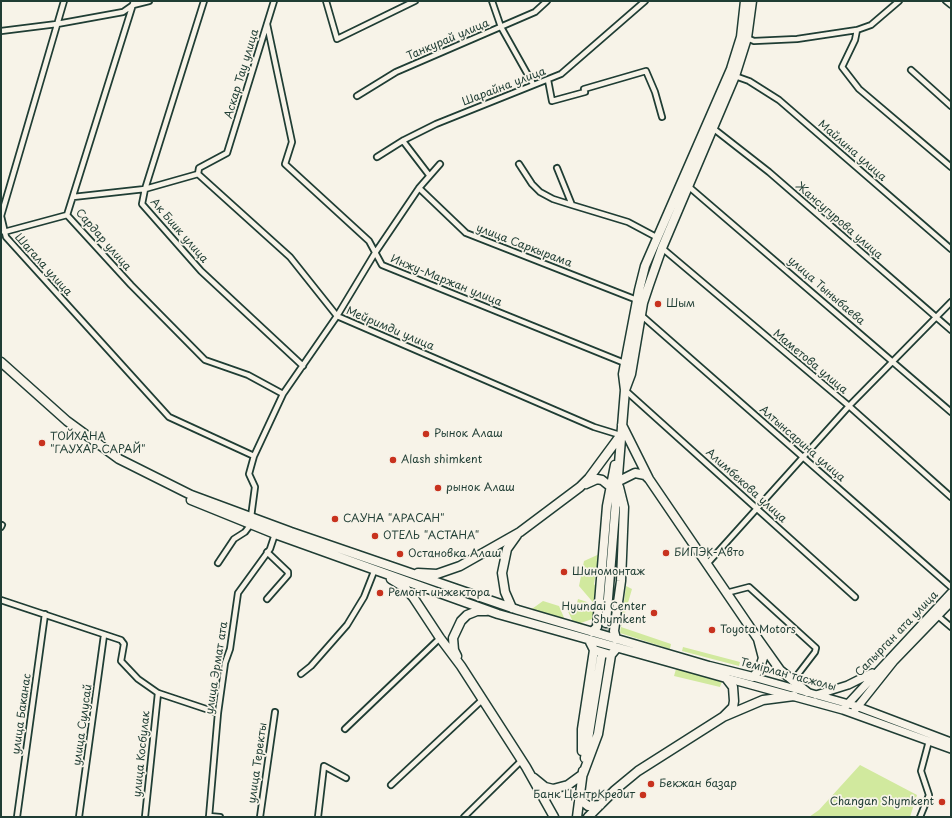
<!DOCTYPE html>
<meta charset="utf-8">
<style>
body{margin:0}
#map{position:relative;width:952px;height:818px;overflow:hidden;background:#f7f3e8;font-family:"Playpen Sans",sans-serif}
canvas{display:block}
.frame{position:absolute;inset:0;border:2px solid #1f3d34;pointer-events:none}
</style>
<div id="map">
<canvas width="952" height="818"></canvas>
<div class="frame"></div>
</div>
<script>
const ctx = document.querySelector('canvas').getContext('2d');
ctx.lineJoin = 'round';
function fill(path, color) { ctx.fillStyle = color; ctx.fill(path, 'evenodd'); }
const poly = rows => new Path2D(rows.map(r => 'M' + r).join(''));
function trace(path, color, width, dash) { ctx.strokeStyle = color; ctx.lineWidth = width; ctx.lineCap = dash ? 'butt' : 'round'; ctx.setLineDash(dash || []); ctx.stroke(path); }
function drawText(font, color, halo, rows, align = 'center') {
  ctx.font = font + ' "Playpen Sans",sans-serif'; ctx.lineWidth = 3.5; ctx.setLineDash([]); ctx.textBaseline = 'middle'; ctx.strokeStyle = halo; ctx.fillStyle = color; for (const [text, x, y, turn = 0] of rows) {
    ctx.save(); ctx.translate(x, y); ctx.rotate((+turn || 0) * Math.PI / 180); ctx.textAlign = isNaN(turn) ? turn : align; if (halo) ctx.strokeText(text, 0, 0); ctx.fillText(text, 0, 0); ctx.restore();
  }
}
const green = poly([
 [604,552,602,565,597,567,594,584,598,589,597,607,579,586,584,561],
 [626,586,632,589,621,627,671,644,670,649,620,633],
 [578,599,587,602,597,613,595,618,578,624,573,622,565,605,576,607],
 [543,601,559,606,565,620,529,611],
 [683,647,740,662,739,666,682,651],
 [676,669,722,681,720,687,674,676],
 [860,765,917,795,910,817,809,817,819,810]
]);
const highwayTunnel = poly([
 [601,658,606,623]
]);
const street = poly([
 [64,1,1,216,6,237,169,417,254,456],
 [134,1,67,215,131,285,205,360,248,375,283,394],
 [204,1,145,189,142,204,201,271,303,366],
 [326,1,337,39,415,1],
 [492,1,501,27,533,84],
 [899,1,871,25,857,30,855,40,842,67,859,89,951,167],
 [946,1,951,5],
 [267,24,292,142,285,164,369,241,382,265,627,364],
 [1,31,57,24,123,12,133,5,149,1],
 [747,38,754,41,797,39,857,30],
 [911,70,951,106],
 [735,76,749,81,779,100,951,249],
 [548,80,552,101,585,92,584,89,646,71,655,92,662,117],
 [357,96,396,72,535,12,547,1],
 [714,129,769,172,951,330],
 [403,141,429,175],
 [377,157,404,140,436,124,561,74,645,1],
 [519,164,532,184,540,192,553,199,572,205,557,168],
 [198,174,290,257,337,316,594,427,620,435],
 [688,186,951,412],
 [419,188,466,233,637,300],
 [73,197,145,189,198,174,199,168,227,153,274,1],
 [572,205,628,222,658,238],
 [4,232,67,215],
 [662,248,849,406,951,497],
 [641,315,951,587],
 [625,390,855,597],
 [251,517,255,487,249,474,254,456,283,394,337,316,375,253,419,188,440,164],
 [1,527,2,525],
 [267,552,288,572,288,575,267,599],
 [218,563,234,539,245,532,251,524],
 [707,564,849,406,951,302],
 [726,593,749,587,816,648,815,652,792,682],
 [1,600,121,640,124,644,121,661,138,679,158,693,218,713],
 [938,616,951,627],
 [301,674,311,666,347,625,364,597,375,569],
 [345,729,440,638],
 [391,785,482,700],
 [209,816,220,817],
 [17,817,45,614],
 [79,817,104,635],
 [145,817,158,693],
 [209,817,218,713,225,663,230,649,238,593,270,549,275,534],
 [260,817,275,712],
 [318,817,324,766,346,778],
 [464,817,521,761],
 [920,817,929,795,921,771,929,741]
]);
const primary = poly([
 [753,677,856,706,951,742],
 [726,678,843,710,951,749],
 [816,695,848,685,872,673],
 [845,707,951,593],
 [855,710,894,661,951,602]
]);
const highway = poly([
 [1,362,67,421,119,459,191,495,291,532,518,610,709,666,753,677,759,670,763,658,758,639],
 [625,390,631,374,643,303,649,285,662,248,735,76,747,38,752,1],
 [622,425,649,479,758,639,780,670,807,692],
 [617,482,635,473,645,475,649,479],
 [586,484,597,479,602,480,612,488],
 [191,500,275,534,498,614,726,678,733,687,734,701,733,707,723,717],
 [418,573,437,574,460,566,520,532,580,487,589,478,620,436],
 [391,579,404,587,413,597,440,638,461,666,526,767,554,817],
 [512,608,505,592,502,573,507,549,517,535],
 [606,623,625,390,623,374,639,290,645,266,731,69,741,37,745,1],
 [592,632,597,627,607,506,615,465],
 [616,639,614,631,621,581,624,507,619,487],
 [594,650,611,655],
 [457,656,454,650,453,638,461,621,467,615,477,611,486,611],
 [582,751,582,729,594,650,590,642],
 [585,758,601,658],
 [534,778,545,787,553,789,568,785,583,774,598,734,611,655,616,649],
 [580,794,582,801,588,806,600,805],
 [577,817,583,771],
 [588,817,615,790,638,771,723,717,763,700,794,696]
]);
const markers = [
 [658,304,4,"#c8321e"],
 [426,434,4,"#c8321e"],
 [42,443,4,"#c8321e"],
 [393,460,4,"#c8321e"],
 [438,488,4,"#c8321e"],
 [335,519,4,"#c8321e"],
 [375,536,4,"#c8321e"],
 [666,553,4,"#c8321e"],
 [400,554,4,"#c8321e"],
 [564,572,4,"#c8321e"],
 [380,593,4,"#c8321e"],
 [654,613,4,"#c8321e"],
 [712,630,4,"#c8321e"],
 [651,784,4,"#c8321e"],
 [643,795,4,"#c8321e"],
 [942,802,4,"#c8321e"]
];
const streetNames = [
 ["Танкурай улица",448,40,-23],
 ["Аскар Тау улица",242,74,-73],
 ["Шарайна улица",504,87,-21],
 ["Майлина улица",852,151,41],
 ["Жансугурова улица",839,221,41],
 ["Ак Биик улица",179,231,49],
 ["Сардар улица",103,240,49],
 ["улица Саркырама",524,246,21],
 ["Шагала улица",43,265,48],
 ["Инжу-Маржан улица",446,281,22],
 ["улица Тыныбаева",826,291,41],
 ["Мейримди улица",390,329,23],
 ["Маметова улица",810,362,40],
 ["Алтынсарина улица",802,444,41],
 ["Алимбекова улица",746,486,42],
 ["Сапырган ата улица",897,634,-46],
 ["улица Эрмат ата",217,668,-81],
 ["Темірлан тасжолы",788,675,15],
 ["улица Баканас",22,714,-82],
 ["улица Сулусай",83,725,-82],
 ["улица Косбулак",142,754,-84],
 ["улица Теректы",258,763,-82]
];
const poiNames = [
 ["Шым",666,304],
 ["Рынок Алаш",434,434],
 ["ТОЙХАНА",50,437],
 ["\"ГАУХАР САРАЙ\"",50,450],
 ["Alash shimkent",401,460],
 ["рынок Алаш",446,488],
 ["САУНА \"АРАСАН\"",343,519],
 ["ОТЕЛЬ \"АСТАНА\"",383,536],
 ["БИПЭК-Авто",674,553],
 ["Остановка Алаш",408,554],
 ["Шиномонтаж",572,572],
 ["Ремонт инжектора",388,593],
 ["Hyundai Center",646,607,"right"],
 ["Shymkent",646,620,"right"],
 ["Toyota Motors",720,630],
 ["Бекжан базар",659,784],
 ["Банк ЦентрКредит",635,795,"right"],
 ["Changan Shymkent",934,802,"right"]
];
fill(green, '#d1e99e');
trace(highwayTunnel, '#cccfc4', 8, [8, 4]);
trace(street, '#1f3d34', 8);
trace(primary, '#1f3d34', 10);
trace(highway, '#1f3d34', 11);
trace(street, '#f7f3e8', 4.5);
trace(primary, '#f7f3e8', 7);
trace(highway, '#f7f3e8', 8);
for (const [x, y, r, color] of markers) { const dot = new Path2D(); dot.arc(x, y, r, 0, 2 * Math.PI); ctx.fillStyle = color; ctx.fill(dot); trace(dot, '#f7f3e8', 1.5); }
drawText('11px', '#1f3d34', '#f7f3e8', streetNames);
drawText('11px', '#1f3d34', '#f7f3e8', poiNames, 'left');
</script>
